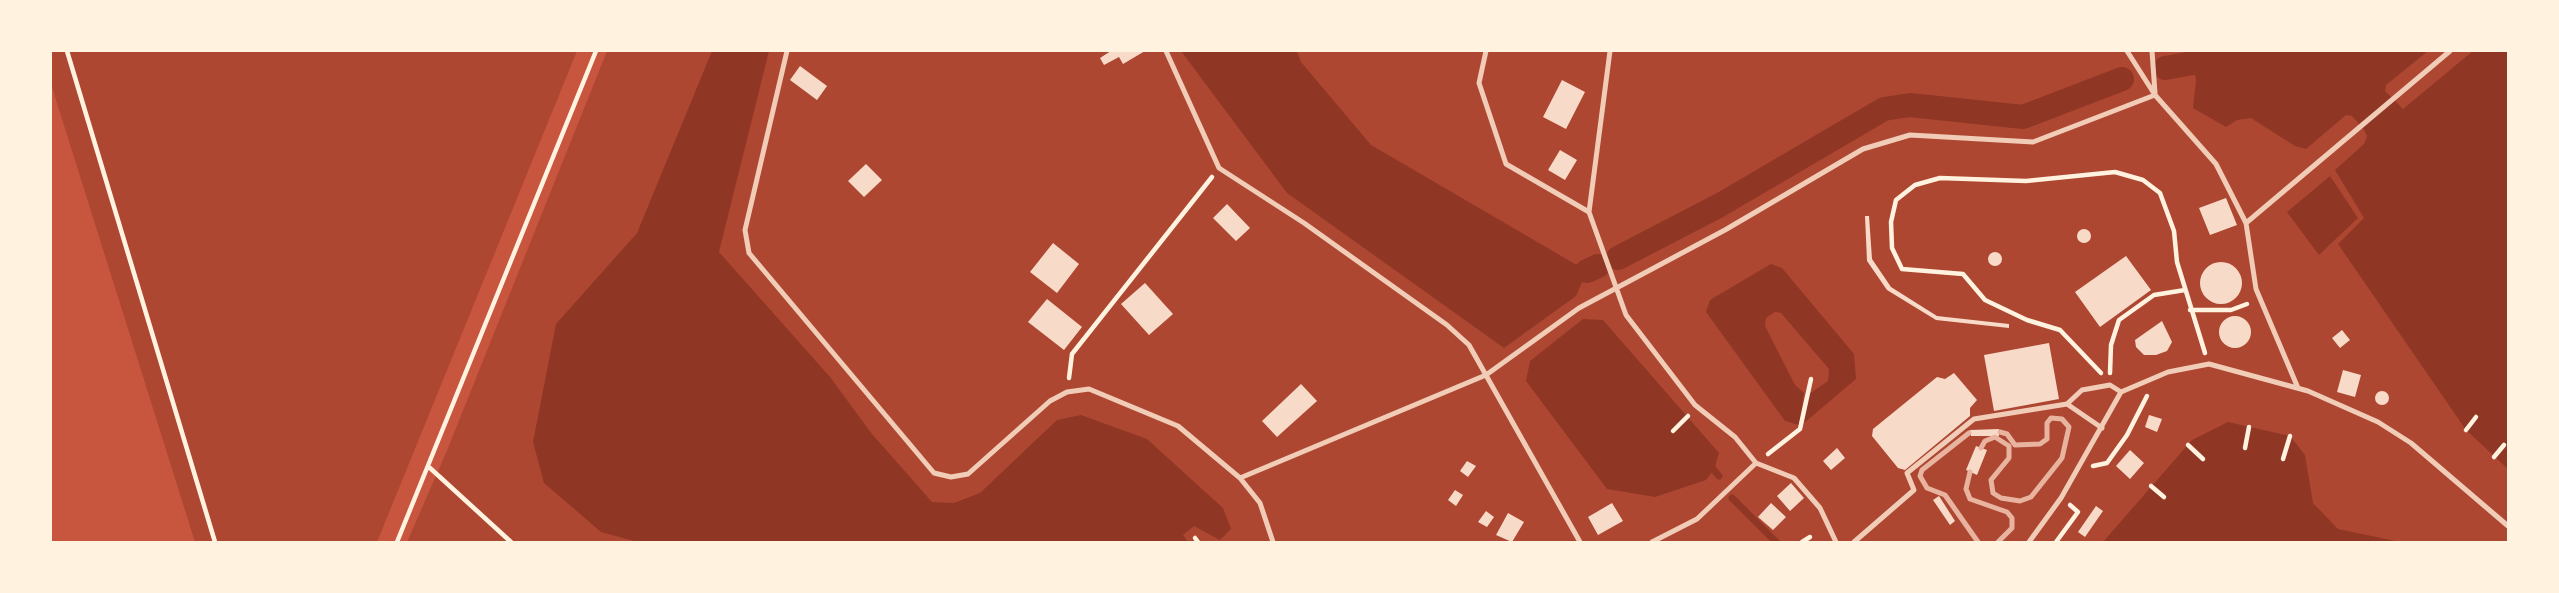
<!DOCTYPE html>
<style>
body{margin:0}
#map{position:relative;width:2559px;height:593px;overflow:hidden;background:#c8553d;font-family:Arial,sans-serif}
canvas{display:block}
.frame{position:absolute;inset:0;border:52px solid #fff3e0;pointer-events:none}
</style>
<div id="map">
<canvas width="2559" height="593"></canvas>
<div class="frame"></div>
</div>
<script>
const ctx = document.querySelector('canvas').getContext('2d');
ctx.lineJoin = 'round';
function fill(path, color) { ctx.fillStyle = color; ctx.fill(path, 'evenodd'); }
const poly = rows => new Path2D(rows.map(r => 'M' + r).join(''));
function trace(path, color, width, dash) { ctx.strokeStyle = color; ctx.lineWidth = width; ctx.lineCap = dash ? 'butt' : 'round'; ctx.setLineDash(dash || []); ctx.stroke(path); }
const green = poly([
 [51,51,577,51,377,542,195,542,51,84],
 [607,51,2508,51,2508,542,407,542,446,453]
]);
const water = poly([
 [712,51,769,51,719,252,830,377,872,434,932,502,954,503,980,493,1057,420,1081,415,1147,439,1223,508,1231,529,1220,540,1194,526,1183,535,1188,542,638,542,601,532,544,483,533,442,556,324,637,233],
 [1181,51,1297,51,1301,62,1371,145,1587,271,1576,296,1504,348,1287,193],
 [2191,51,2428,51,2386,85,2385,91,2403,109,2473,51,2508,51,2508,469,2466,430,2338,244,2364,218,2335,170,2364,144,2367,136,2364,130,2352,116,2346,115,2306,149,2295,146,2251,118,2237,120,2226,127,2193,108,2196,80],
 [2330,176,2358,218,2319,255,2287,212],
 [1771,264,1782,268,1854,354,1856,379,1804,423,1809,394,1828,381,1829,369,1781,313,1775,312,1766,318,1765,326,1795,385,1804,393,1799,425,1785,421,1706,312,1710,300],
 [1583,319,1603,320,1719,453,1714,470,1706,480,1655,497,1607,489,1526,381,1530,361],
 [2228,422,2290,436,2305,455,2313,503,2338,529,2400,542,2103,542,2192,440]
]);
const stream = poly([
 [1714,470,1719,476],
 [1732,498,1776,542]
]);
const canal = poly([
 [2165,68,2193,63],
 [1618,258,1720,205,1884,109,1910,105,2023,117,2122,79],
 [1587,271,1598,266]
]);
const building = poly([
 [1111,51,1145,51,1123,64,1119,57,1104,65,1100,58],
 [800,66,827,86,817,100,790,80],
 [1562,80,1585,92,1566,129,1543,117],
 [1560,150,1577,160,1565,180,1548,170],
 [866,164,882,180,864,197,848,181],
 [2226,198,2237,225,2210,235,2199,208],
 [1227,204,1250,228,1236,241,1213,218],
 [1865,216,1869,216,1872,259,1891,287,1937,316,2009,324,2009,328,1936,320,1887,290,1867,261],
 '2077 236a7 7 0 1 1 14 0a7 7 0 1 1-14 0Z',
 [1053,243,1079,264,1057,293,1030,272],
 '1988 259a7 7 0 1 1 14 0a7 7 0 1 1-14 0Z',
 [2126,256,2151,290,2100,327,2075,292],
 '2200 283a21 21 0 1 1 42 0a21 21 0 1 1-42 0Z',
 [1145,283,1173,314,1149,335,1121,304],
 [1047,299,1082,327,1064,350,1028,322],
 '2219 332a16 16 0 1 1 32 0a16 16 0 1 1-32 0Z',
 [2162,321,2172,342,2167,351,2156,355,2144,355,2136,347,2135,340],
 [2342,330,2350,340,2340,348,2332,338],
 [2049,343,2059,399,1994,411,1984,355],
 [2343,370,2361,375,2355,397,2337,392],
 [1954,373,1977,400,1970,408,1970,416,1905,470,1898,468,1872,436,1873,429,1937,377,1945,379],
 [1301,384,1317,401,1277,437,1262,421],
 '2375 398a7 7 0 1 1 14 0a7 7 0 1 1-14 0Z',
 [2149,415,2162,419,2157,432,2145,427],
 [1999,429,1999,436,1971,436,1970,430],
 [1976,446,1987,450,1977,475,1966,470],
 [1837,448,1845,458,1831,470,1823,461],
 [2130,450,2144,463,2130,479,2116,466],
 [1467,461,1476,466,1468,477,1460,471],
 [1791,483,1804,498,1790,511,1777,496],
 [1455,490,1463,495,1456,506,1448,500],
 [1939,496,1955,521,1950,525,1933,500],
 [1612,503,1623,521,1598,535,1588,517],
 [1771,503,1786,517,1773,530,1758,517],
 [2096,506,2103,511,2085,537,2078,532],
 [1486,511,1494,517,1487,527,1478,522],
 [1508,513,1524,522,1512,542,1496,535]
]);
const path = poly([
 [67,51,215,542],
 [2190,310,2231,310,2247,304],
 [2101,373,2060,330,2027,320,1985,300,1963,274,1902,269,1892,248,1891,222,1896,200,1915,185,1940,178,2026,181,2115,172,2143,180,2160,193,2174,231,2177,262,2205,353],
 [2110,373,2111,345,2119,320,2154,295,2185,290],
 [1069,378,1072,354,1212,177],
 [2466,430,2476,417],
 [1673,431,1688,416],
 [2188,445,2203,459],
 [2245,448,2249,427],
 [1768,454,1800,429,1811,379],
 [2494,457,2504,445],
 [2283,459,2290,436],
 [2093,466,2107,463,2127,435,2147,396],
 [430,468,511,542],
 [2151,486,2164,497],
 [1195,538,1198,542],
 [397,542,596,51],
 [1802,542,1810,537],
 [2056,542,2078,512,2070,505]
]);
const service = poly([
 [787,51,745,230,749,253,934,473,951,477,968,474,1050,401,1067,392,1089,389,1178,426,1240,478,1260,503,1273,542],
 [1166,51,1219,168,1304,223,1447,325,1469,345,1580,542],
 [1486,51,1479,83,1506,164,1589,212,1610,51],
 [2127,51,2155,95],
 [2152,51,2155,93],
 [1589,212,1626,315,1695,405,1735,437,1756,463],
 [2246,223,2450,51],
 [2067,404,2102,428],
 [1240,478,1486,375,1579,308,1725,230,1863,149,1910,135,2033,142,2155,95,2216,164,2246,223,2256,289,2298,388],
 [1652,542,1697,519,1756,463,1794,478,1820,508,1836,542],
 [1854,542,1914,490,1907,473,1974,419,2067,404,2082,390,2110,385,2121,392],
 [2029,542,2061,498,2121,392,2168,372,2209,364,2308,391,2378,422,2411,443,2508,526]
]);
const rail = poly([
 [1969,433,1922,470,1920,476,1927,488,1945,495,1978,542],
 [1981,448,1985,441,1995,437,2009,446,2009,458,1991,480,1993,493,2001,498,2020,501,2031,497,2062,458,2069,427,2062,419,2051,418,2047,423,2047,439,2040,444,2015,445,2007,434,2000,432],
 [1970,472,1966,489,1970,499,2007,512,2012,518,2012,528,1998,542]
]);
fill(green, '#ae4732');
fill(water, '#8f3625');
trace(stream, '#8f3625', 7);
trace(canal, '#8f3625', 24);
fill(building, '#f7dbc8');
trace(path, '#fff3e0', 4.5);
trace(service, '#f1ccb7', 5);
trace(rail, '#e9b49f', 5);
</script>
